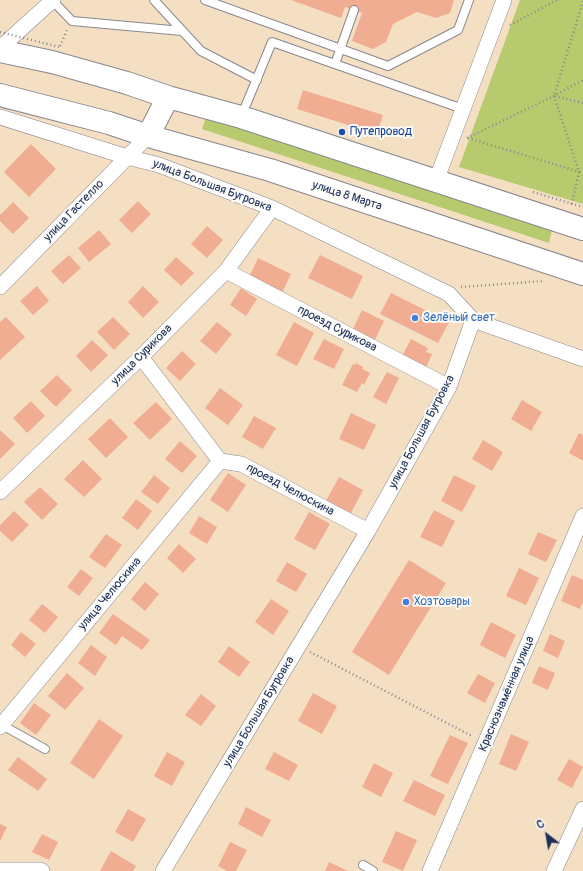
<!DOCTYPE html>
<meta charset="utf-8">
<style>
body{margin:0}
#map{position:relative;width:583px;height:871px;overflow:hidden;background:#f4dfc3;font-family:Pangolin,sans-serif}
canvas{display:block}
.north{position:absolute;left:527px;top:815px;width:40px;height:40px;-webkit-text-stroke:3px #fdfcf7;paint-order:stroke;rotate:329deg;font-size:11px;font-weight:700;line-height:16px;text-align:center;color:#1b2f5e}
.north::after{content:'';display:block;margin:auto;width:14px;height:18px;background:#1b2f5e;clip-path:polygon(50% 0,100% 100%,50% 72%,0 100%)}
</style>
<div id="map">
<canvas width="583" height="871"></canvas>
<div class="north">С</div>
</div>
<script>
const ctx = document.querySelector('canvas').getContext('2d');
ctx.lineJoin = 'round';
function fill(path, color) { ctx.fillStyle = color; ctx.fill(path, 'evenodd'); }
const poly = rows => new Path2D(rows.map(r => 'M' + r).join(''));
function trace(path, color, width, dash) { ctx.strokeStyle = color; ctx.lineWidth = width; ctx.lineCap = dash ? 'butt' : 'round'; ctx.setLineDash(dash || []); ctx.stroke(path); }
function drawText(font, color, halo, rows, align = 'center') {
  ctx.font = font + ' Pangolin,sans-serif'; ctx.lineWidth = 4; ctx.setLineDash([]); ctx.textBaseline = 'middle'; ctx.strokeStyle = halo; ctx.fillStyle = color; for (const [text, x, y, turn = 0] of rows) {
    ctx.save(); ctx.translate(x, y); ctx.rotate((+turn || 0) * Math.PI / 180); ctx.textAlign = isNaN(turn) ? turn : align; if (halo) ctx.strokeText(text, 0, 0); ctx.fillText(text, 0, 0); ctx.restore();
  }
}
const green = poly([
 [520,0,583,0,583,204,459,167],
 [206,117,552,230,549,243,202,129]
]);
const building = poly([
 [291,0,454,0,450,13,436,18,417,12,393,24,386,42,373,49,352,41,362,13,345,7,341,18],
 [303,90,383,115,377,134,297,109],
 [31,144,56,169,29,197,4,172],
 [138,201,151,214,132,233,119,220],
 [13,202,29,218,13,234,0,221,0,215],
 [207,226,223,240,207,258,191,244],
 [99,230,111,244,89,262,78,248],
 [69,255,81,268,63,284,51,271],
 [320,255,363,276,352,299,308,278],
 [176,257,194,273,181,286,164,270],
 [258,258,291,274,281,295,248,279],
 [37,286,49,301,33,315,20,301],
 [143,286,159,302,143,318,128,302],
 [241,288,257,299,246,316,230,305],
 [391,293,449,322,438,343,380,314],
 [362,310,384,321,374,342,352,331],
 [6,317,25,337,0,360,0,322],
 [113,317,130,334,114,350,97,332],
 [217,322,232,334,216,354,200,341],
 [294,322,314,333,297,366,276,355],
 [324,339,344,349,334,369,313,359],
 [411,339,428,348,426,352,432,354,426,368,402,356],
 [92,340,108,355,91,372,76,356],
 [182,351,196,364,180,381,166,368],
 [356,363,363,367,362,369,370,373,364,385,362,383,357,392,342,385,353,364,355,365],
 [387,372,399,378,386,404,373,397],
 [57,375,72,390,56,407,40,391],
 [220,388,243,405,228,425,205,408],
 [522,400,542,412,531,431,511,419],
 [31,401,45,416,27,433,13,418],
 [156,402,172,419,150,440,133,423],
 [351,413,376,425,364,450,339,439],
 [254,416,276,428,263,449,242,437],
 [110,418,128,437,106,458,88,439],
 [0,430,15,444,0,459],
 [579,433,583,435,583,461,569,453],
 [483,440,503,452,492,471,472,459],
 [180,441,197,456,182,473,165,459],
 [83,460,102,479,84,497,64,479],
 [228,473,246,485,228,512,210,500],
 [154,475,170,488,158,504,141,492],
 [454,475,476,486,462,512,441,501],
 [339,477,363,490,350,515,326,501],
 [40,487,58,504,42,520,24,502],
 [136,499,152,511,138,530,122,518],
 [434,510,455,521,442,547,420,537],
 [14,511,29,525,12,542,0,531,0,525],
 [309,512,330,524,315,550,294,539],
 [199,516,217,527,207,544,189,533],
 [538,532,557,540,546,562,528,554],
 [106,534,122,545,105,568,89,557],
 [179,544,196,559,183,573,167,558],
 [409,560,446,583,389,675,352,652],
 [287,562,307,574,296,592,276,581],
 [519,568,539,578,526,605,506,596],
 [81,569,93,578,79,596,67,587],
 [572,575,583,580,583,602,580,609,561,601],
 [145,582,159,594,145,611,131,599],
 [271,599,289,611,273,635,255,622],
 [42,604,58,617,45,633,29,620],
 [113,614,150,640,142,650,122,636,116,645,99,633],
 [491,622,516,635,505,658,480,645],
 [21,632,36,644,25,657,11,645],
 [550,634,565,641,558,658,543,651],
 [91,645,107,657,95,676,78,663],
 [229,646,250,662,239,677,218,662],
 [539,666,555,673,548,690,532,683],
 [67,673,84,688,65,710,48,696],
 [478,674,495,683,485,703,467,693],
 [313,693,337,706,322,734,298,721],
 [201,694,216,706,201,726,185,715],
 [34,703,51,715,36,735,20,723],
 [99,719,123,736,94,779,70,763],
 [511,734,529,742,516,771,499,764],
 [450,735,468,743,448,784,430,776],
 [167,752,185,762,172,786,154,776],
 [274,752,298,765,289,781,265,769],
 [18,757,47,779,38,791,8,770],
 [569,759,583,767,572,788,557,780],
 [374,763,393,773,381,797,362,787],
 [414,780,445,795,435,816,403,801],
 [246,807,271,820,262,837,238,824],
 [128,809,146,819,133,842,115,832],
 [0,824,7,827,0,841],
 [396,831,417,840,403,871,382,862],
 [42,834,58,842,49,860,32,852],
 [230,842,247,850,236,871,227,871,218,866],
 [111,851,136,866,133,871,100,871],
 [329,862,348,871,325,871]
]);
const path = poly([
 [583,1,554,96,583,103],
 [510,25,557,0],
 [60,46,67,30],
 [554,96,579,172,571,207],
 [467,138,554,96,583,80],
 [468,138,583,173],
 [533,192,583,207],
 [461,287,544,281],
 [310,652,472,736]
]);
const service = poly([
 [52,0,72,21,182,31],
 [154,0,201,51,257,80],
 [205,0,388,66,458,30,469,0],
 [335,64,354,10],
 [241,117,272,42,463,109],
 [2,725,45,749],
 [363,865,373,871]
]);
const minor = poly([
 [0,48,53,0],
 [0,117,127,157,159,165,272,208,449,294,473,320,449,387,368,531,163,871],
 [436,181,504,0],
 [226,271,449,387],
 [0,287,148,136],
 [473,320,583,359],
 [141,357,220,461,241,464,368,531],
 [0,492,141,357,226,271,272,208],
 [0,727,220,461],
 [0,870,40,870,42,871],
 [430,871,583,516],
 [554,871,583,809]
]);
const primary = poly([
 [0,51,52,62,127,83,168,97,241,117,583,229],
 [0,95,109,123,148,136,270,170,583,274],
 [148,136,168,97]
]);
const pathBridge = poly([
 [0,32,59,47]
]);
const markers = [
 [342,132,4,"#1a4fb4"],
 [415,318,4,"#3f7fe0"],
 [406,602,4,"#3f7fe0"]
];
const transitNames = [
 ["Путепровод",350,132]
];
const streetNames = [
 ["улица Большая Бугровка",212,186,21],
 ["улица 8 Марта",347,196,18],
 ["улица Гастелло",74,211,-46],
 ["проезд Сурикова",337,329,27],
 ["улица Сурикова",142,355,-45],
 ["улица Большая Бугровка",422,432,-62],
 ["проезд Челюскина",290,490,28],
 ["улица Челюскина",110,594,-50],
 ["Краснознамённая улица",507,694,-67],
 ["улица Большая Бугровка",259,712,-59]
];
const shopNames = [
 ["Зелёный свет",423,318],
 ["Хозтовары",414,602]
];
fill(green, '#b7cb6e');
fill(building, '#f0ad92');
trace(service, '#888790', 10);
trace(minor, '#888790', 16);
trace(primary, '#888790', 24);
trace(path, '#888790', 2.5, [1, 3]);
trace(service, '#fff', 8);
trace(minor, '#fff', 15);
trace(primary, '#fff', 22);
trace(pathBridge, '#888790', 2.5, [1, 3]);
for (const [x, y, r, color] of markers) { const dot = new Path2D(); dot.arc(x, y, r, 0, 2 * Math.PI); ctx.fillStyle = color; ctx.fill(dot); trace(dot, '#fdfcf7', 1.5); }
drawText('12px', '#164399', '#fdfcf7', transitNames, 'left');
drawText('12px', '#1b2f5e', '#fdfcf7', streetNames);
drawText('12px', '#366cbe', '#fdfcf7', shopNames, 'left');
</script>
